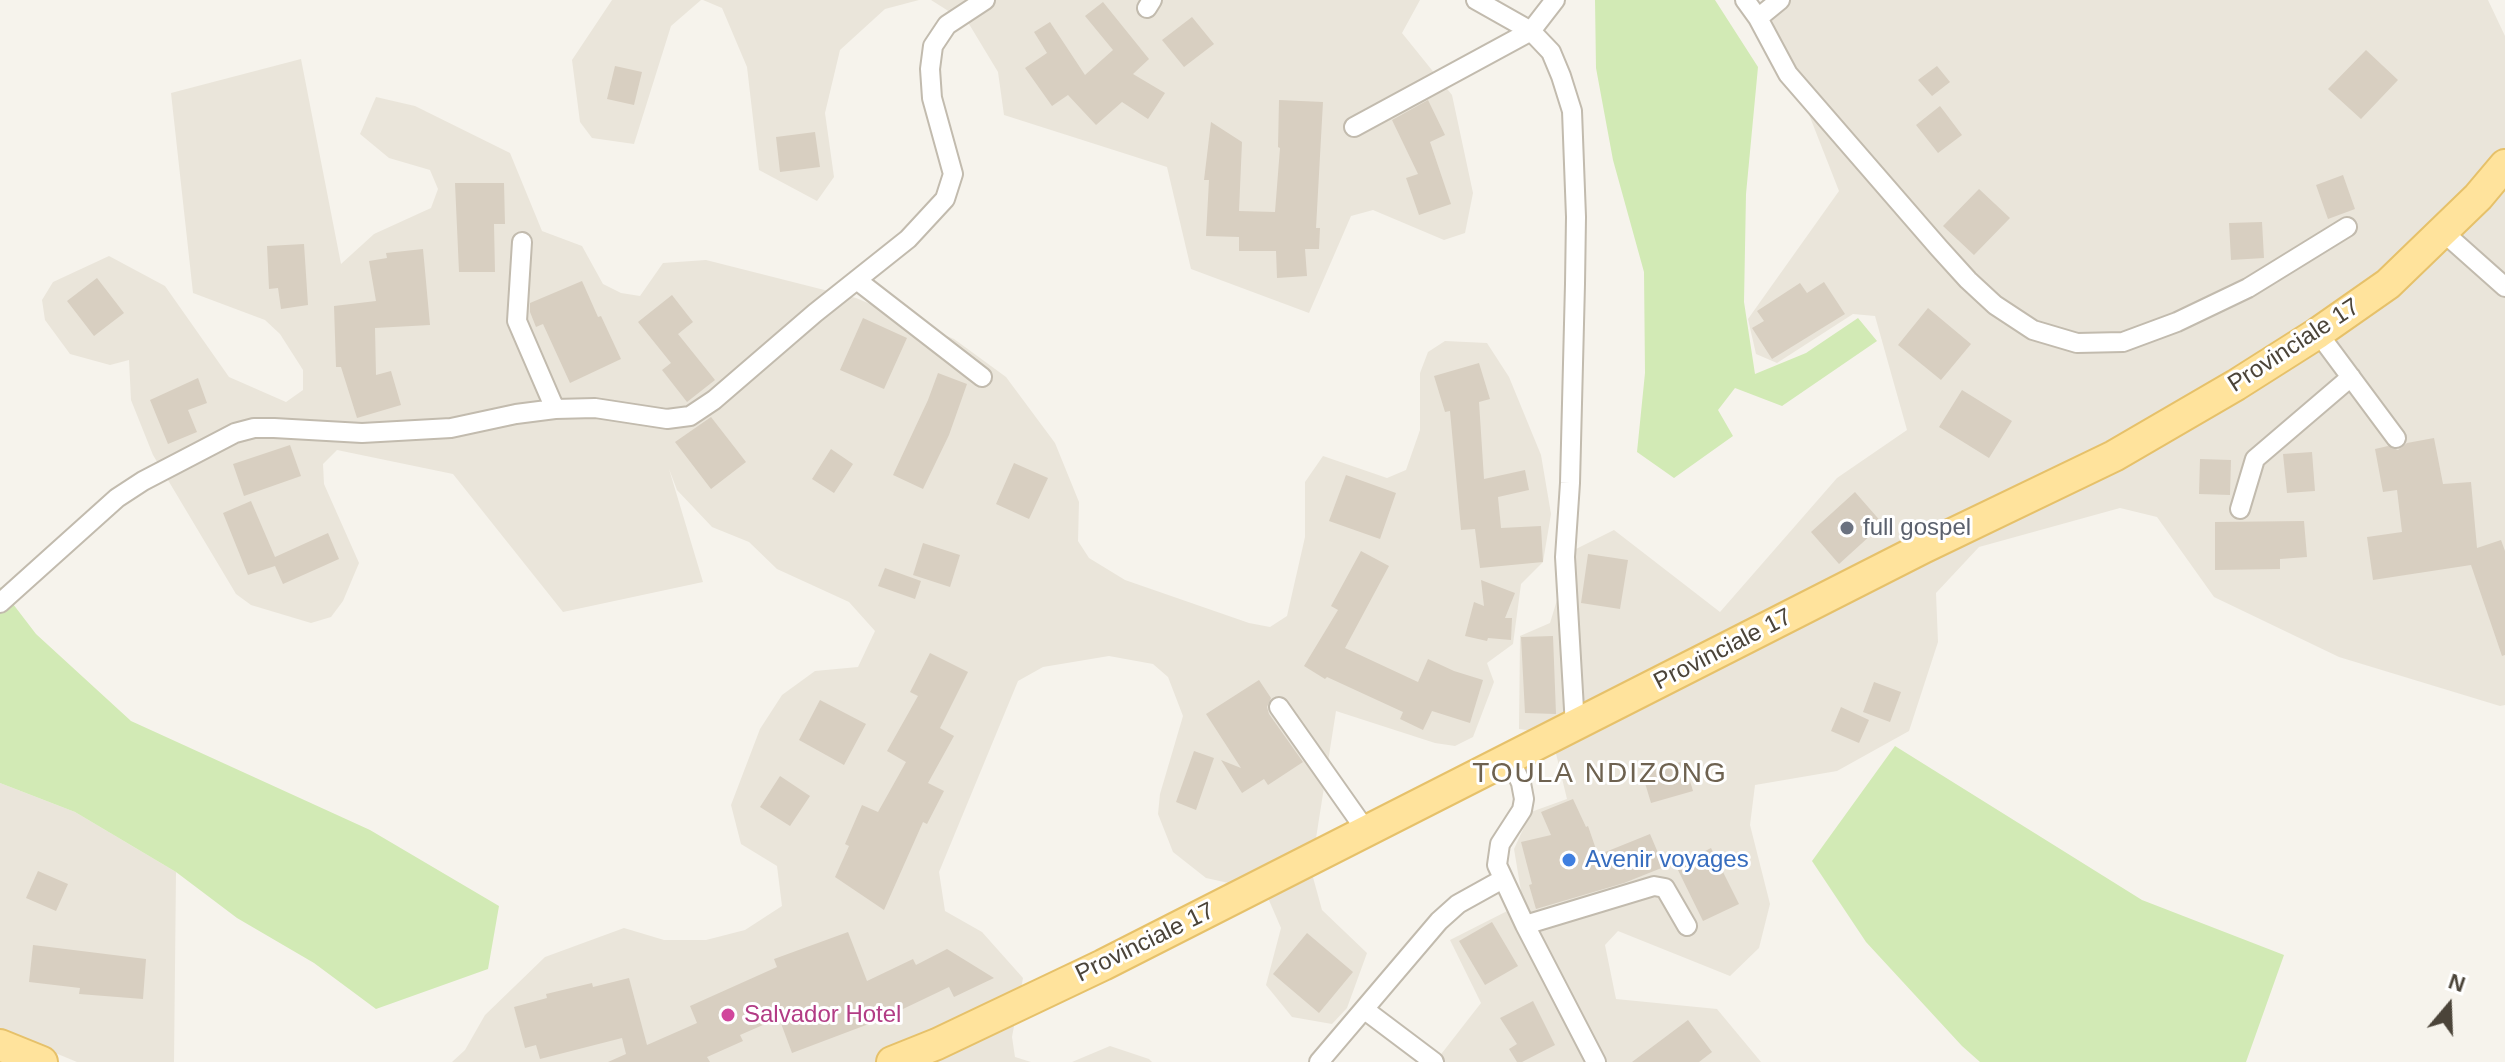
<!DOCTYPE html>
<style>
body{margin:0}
#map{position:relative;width:2505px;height:1062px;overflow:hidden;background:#f6f3ec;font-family:Arial,sans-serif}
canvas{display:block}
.north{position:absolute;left:2409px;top:966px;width:80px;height:80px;-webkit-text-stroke:6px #fff;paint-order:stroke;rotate:19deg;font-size:22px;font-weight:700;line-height:32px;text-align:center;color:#4b4439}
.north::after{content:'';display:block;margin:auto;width:28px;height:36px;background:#4b4439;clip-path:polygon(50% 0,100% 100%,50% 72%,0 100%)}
</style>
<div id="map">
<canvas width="2505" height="1062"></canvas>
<div class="north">N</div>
</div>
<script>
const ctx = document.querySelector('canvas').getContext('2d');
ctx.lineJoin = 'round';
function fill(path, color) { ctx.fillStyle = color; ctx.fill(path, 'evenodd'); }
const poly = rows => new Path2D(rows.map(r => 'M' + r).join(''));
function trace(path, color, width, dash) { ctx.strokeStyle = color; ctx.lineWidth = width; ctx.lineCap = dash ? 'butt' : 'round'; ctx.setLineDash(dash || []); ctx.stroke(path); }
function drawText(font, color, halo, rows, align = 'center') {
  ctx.font = font + ' Arial,sans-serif'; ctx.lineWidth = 6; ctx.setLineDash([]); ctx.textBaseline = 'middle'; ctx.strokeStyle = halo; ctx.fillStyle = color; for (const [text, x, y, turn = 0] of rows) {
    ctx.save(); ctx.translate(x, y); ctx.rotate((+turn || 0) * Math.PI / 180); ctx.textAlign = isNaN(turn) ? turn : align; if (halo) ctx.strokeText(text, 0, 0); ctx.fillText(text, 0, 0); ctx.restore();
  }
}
const residential = poly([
 [612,0,701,0,671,26,634,144,592,138,580,122,572,60],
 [703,0,919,0,885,9,840,50,825,113,834,177,817,201,759,170,747,67,722,8],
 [931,0,1420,0,1402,33,1452,95,1473,193,1465,233,1444,240,1373,210,1351,216,1309,313,1191,269,1167,167,1004,115,998,72,969,24],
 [1764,0,2488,0,2505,36,2505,705,2500,706,2339,657,2214,597,2157,517,2120,508,1979,547,1936,593,1938,642,1909,731,1837,771,1755,785,1750,825,1770,904,1759,948,1730,976,1618,931,1605,945,1616,999,1717,1009,1761,1062,1435,1062,1481,1003,1450,940,1523,903,1514,849,1531,812,1567,799,1551,733,1519,729,1520,636,1550,623,1572,551,1614,530,1720,612,1837,478,1907,430,1875,316,1853,314,1777,363,1756,354,1748,319,1839,191],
 [301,59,341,264,374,234,431,208,438,189,430,170,389,158,360,134,376,97,415,106,510,153,542,231,582,246,603,284,621,293,640,296,663,263,706,260,856,298,954,339,1006,377,1055,443,1079,502,1078,541,1089,558,1125,580,1249,623,1270,627,1287,616,1305,537,1305,482,1323,456,1387,478,1406,470,1420,430,1420,373,1428,352,1445,341,1487,343,1509,377,1541,455,1551,514,1543,562,1521,584,1513,644,1487,663,1494,682,1473,737,1455,746,1435,743,1336,711,1311,870,1322,910,1367,953,1347,1008,1332,1024,1292,1017,1266,985,1281,928,1265,891,1206,878,1173,852,1158,814,1160,794,1183,716,1168,677,1153,664,1109,656,1043,667,1018,681,939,872,945,911,982,932,1023,978,1012,1037,1015,1057,1031,1062,452,1062,465,1050,485,1015,545,957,624,928,664,940,706,940,745,930,782,906,777,866,741,844,731,805,760,729,782,695,815,671,858,667,875,631,849,602,777,569,749,542,712,527,677,490,669,469,703,582,563,612,453,474,337,450,323,464,324,484,359,563,343,601,331,617,311,623,251,605,236,594,153,455,131,400,129,360,110,365,70,354,45,320,42,300,53,282,109,256,165,286,229,377,286,402,303,390,303,370,280,334,265,320,193,293,171,93],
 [0,783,75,812,176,872,174,1062,77,1062,0,1030],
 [1110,1046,1149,1059,1152,1062,1072,1062]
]);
const green = poly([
 [1595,0,1715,0,1758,67,1746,194,1744,302,1755,374,1806,353,1858,318,1877,341,1782,406,1735,388,1718,410,1733,436,1674,478,1637,452,1645,373,1644,272,1613,160,1596,68],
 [0,587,36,634,131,721,370,830,499,906,488,969,376,1009,314,963,237,918,176,872,75,812,0,783],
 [1895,746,2142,900,2284,955,2246,1062,1980,1062,1962,1046,1866,942,1812,861]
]);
const building = poly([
 [1103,2,1149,59,1133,74,1165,93,1148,119,1122,102,1096,125,1068,95,1052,106,1025,68,1047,53,1034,32,1050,22,1085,75,1113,50,1085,16],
 [1192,17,1214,44,1184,67,1162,40],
 [2366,50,2398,80,2361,119,2328,89],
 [615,66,642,72,634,105,607,99],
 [1937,66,1950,82,1932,96,1918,80],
 [1279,100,1323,102,1316,228,1320,228,1319,249,1305,249,1307,276,1277,278,1276,251,1239,251,1239,237,1206,236,1209,180,1204,180,1211,122,1242,142,1239,211,1275,212,1280,148,1278,147],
 [1428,100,1445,135,1430,142,1451,204,1419,215,1406,178,1418,174,1392,120],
 [1940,106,1962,135,1938,153,1916,125],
 [815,132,820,167,780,172,776,137],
 [2343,175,2355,209,2328,219,2316,185],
 [455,183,504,183,505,224,494,224,495,272,459,272],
 [1979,189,2010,218,1974,255,1943,226],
 [2262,222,2264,258,2231,260,2229,223],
 [304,244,308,305,281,309,278,288,269,289,267,246],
 [423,249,430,325,375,328,376,375,391,371,401,405,357,418,341,367,336,367,334,306,376,301,369,261,387,258,386,253],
 [97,278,124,313,94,336,67,301],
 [582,281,598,317,601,316,621,359,570,383,543,324,536,327,530,312,530,303],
 [1824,282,1845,314,1772,359,1752,328,1764,321,1757,311,1800,283,1807,293],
 [672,295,693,322,678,334,715,380,687,402,662,370,671,363,638,322],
 [1928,308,1971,344,1941,380,1898,345],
 [863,318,907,338,884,389,840,370],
 [1479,363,1490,399,1479,402,1484,479,1525,470,1529,490,1498,497,1501,528,1541,526,1543,562,1480,568,1475,529,1461,530,1450,411,1445,412,1434,376],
 [938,373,967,384,949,435,923,489,893,475,928,400],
 [198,378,207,403,188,410,197,432,168,444,150,400],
 [1962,390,2012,421,1989,458,1939,427],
 [711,417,746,462,711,489,675,442],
 [2434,438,2443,484,2471,482,2477,548,2501,540,2505,551,2505,655,2502,656,2471,565,2373,580,2367,537,2402,532,2397,490,2383,492,2375,449,2388,446,2398,450,2407,443],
 [290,445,301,476,244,496,233,464],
 [831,449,853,464,834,493,812,479],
 [2312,452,2315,491,2287,493,2283,454],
 [2200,459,2231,460,2230,495,2199,494],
 [1014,463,1048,478,1029,519,996,504],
 [1346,475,1396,493,1380,539,1329,521],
 [1855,492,1883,524,1839,564,1811,532],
 [251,501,275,557,328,533,339,559,283,584,275,566,248,575,223,513],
 [2304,521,2307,557,2280,559,2280,569,2215,570,2215,522],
 [923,543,960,555,950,587,913,575],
 [1361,551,1389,566,1345,648,1418,682,1428,659,1454,671,1483,680,1470,723,1432,711,1423,730,1400,719,1403,712,1327,677,1325,679,1304,666,1338,610,1331,606],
 [1588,554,1628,560,1620,609,1581,603],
 [885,568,921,581,915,599,878,586],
 [1481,580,1515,593,1505,618,1512,618,1511,640,1488,638,1487,641,1465,636,1474,602,1484,606],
 [1553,636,1556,714,1525,713,1521,637],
 [930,653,968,672,940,728,954,736,928,783,944,791,927,824,923,822,884,910,835,877,849,846,845,844,862,805,878,812,906,762,887,751,918,696,910,692],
 [1259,680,1271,698,1267,707,1269,714,1303,762,1268,785,1264,779,1242,793,1221,760,1241,768,1206,714],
 [1874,682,1901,692,1890,722,1863,712],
 [820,700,866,724,844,765,799,740],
 [1841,707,1869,720,1859,743,1831,731],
 [1194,751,1214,758,1196,810,1176,802],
 [1684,761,1693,791,1651,803,1642,773],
 [780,776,810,796,790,826,760,807],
 [1573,799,1586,827,1588,826,1598,855,1650,834,1664,867,1624,883,1536,909,1529,885,1532,884,1521,842,1551,835,1541,812],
 [1711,848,1739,904,1703,921,1676,866],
 [38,871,68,884,56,911,26,898],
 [1492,922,1518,966,1485,985,1459,941],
 [848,932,867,981,913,959,916,965,947,949,994,978,954,997,949,987,882,1019,792,1053,779,1018,740,1035,743,1041,707,1057,710,1062,608,1062,626,1054,622,1038,540,1059,536,1045,525,1048,514,1007,547,998,546,994,592,983,593,987,629,978,647,1045,697,1023,690,1006,777,967,774,959],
 [1307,933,1353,972,1319,1013,1273,974],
 [33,945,146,959,143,999,79,994,80,988,29,982],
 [1533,1001,1555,1045,1522,1062,1517,1062,1509,1049,1517,1044,1500,1018],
 [1688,1020,1712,1052,1699,1062,1632,1062]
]);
const street = poly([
 [1476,0,1531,31,1551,52,1561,76,1572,111,1576,217,1575,284,1570,483,1565,557,1575,726],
 [1745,0,1758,18,1788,74,1939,248,1968,280,1995,305,2033,330,2077,343,2123,342,2177,322,2248,288,2347,227],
 [1147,8,1152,0],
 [1758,18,1780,0],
 [1354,127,1531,31,1555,0],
 [2442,231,2505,287],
 [522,242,517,321,555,409],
 [858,281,982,377],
 [2318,333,2396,438],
 [2240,509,2255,459,2351,377],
 [0,603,117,498,143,481,235,433,254,428,274,428,362,433,451,428,516,414,555,409,595,408,667,419,690,416,714,400,815,313,908,239,945,199,953,174,932,98,930,69,933,46,947,25,985,0],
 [1279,707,1367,832],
 [1510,759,1521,783,1524,799,1522,810,1500,844,1497,865,1525,925,1596,1062],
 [1525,925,1654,886,1665,888,1687,926],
 [1365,1010,1434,1062],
 [1319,1062,1439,921,1458,904,1503,879]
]);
const primary = poly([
 [0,1045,42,1062],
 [892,1062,937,1044,1103,965,1923,548,2114,456,2236,385,2318,333,2388,284,2478,197,2505,165]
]);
const markers = [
 [1847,528,8,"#6b7280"],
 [1569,860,8,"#3f7fe0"],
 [728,1015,8,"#d1479c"]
];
const streetNames = [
 ["Provinciale 17",2294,346,-33],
 ["Provinciale 17",1723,650,-27],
 ["Provinciale 17",1145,943,-26]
];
const worshipNames = [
 ["full gospel",1863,528]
];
const shopNames = [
 ["Avenir voyages",1585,860]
];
const hotelNames = [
 ["Salvador Hotel",744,1015]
];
const quarterNames = [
 ["TOULA NDIZONG",1600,774]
];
fill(residential, '#eae5da');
fill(green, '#d2eab5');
fill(building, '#d8cfc1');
trace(street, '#c2bbae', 22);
trace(primary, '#e6c16a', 34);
trace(street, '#fff', 18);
trace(primary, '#ffe39c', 30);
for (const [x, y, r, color] of markers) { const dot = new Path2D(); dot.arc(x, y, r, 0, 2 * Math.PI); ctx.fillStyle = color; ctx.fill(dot); trace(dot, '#fff', 3); }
drawText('24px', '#4b4439', '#fff', streetNames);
drawText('24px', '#5b616d', '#fff', worshipNames, 'left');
drawText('24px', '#366cbe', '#fff', shopNames, 'left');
drawText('24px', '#b23c85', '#fff', hotelNames, 'left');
ctx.letterSpacing = '2px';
drawText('28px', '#6e6250', '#fff', quarterNames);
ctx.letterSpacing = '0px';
</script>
